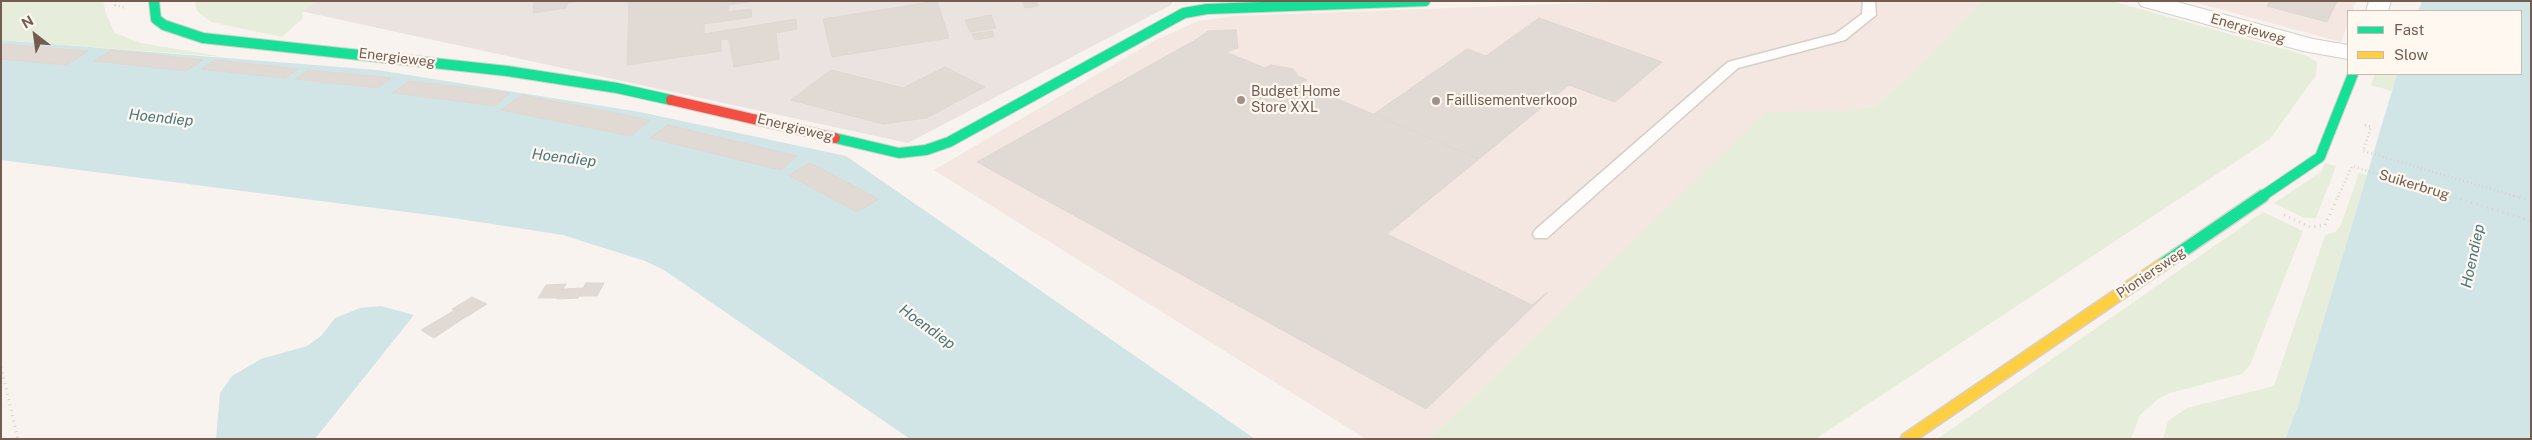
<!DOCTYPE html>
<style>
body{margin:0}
#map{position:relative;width:2532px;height:440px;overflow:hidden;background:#f8f3ee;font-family:"Public Sans",sans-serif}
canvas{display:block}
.frame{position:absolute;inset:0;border:2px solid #745c50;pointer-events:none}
.legend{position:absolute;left:2347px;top:10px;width:175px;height:65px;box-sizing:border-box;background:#fef8f1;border:1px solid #c7bab1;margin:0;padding:6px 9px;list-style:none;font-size:15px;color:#745c50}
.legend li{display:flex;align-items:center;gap:10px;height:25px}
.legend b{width:25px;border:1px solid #c7bab1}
.north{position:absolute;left:10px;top:10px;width:50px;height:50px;-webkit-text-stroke:4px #fef8f1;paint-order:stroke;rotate:330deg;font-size:14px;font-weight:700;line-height:20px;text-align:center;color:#745c50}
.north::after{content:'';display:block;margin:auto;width:18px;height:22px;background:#745c50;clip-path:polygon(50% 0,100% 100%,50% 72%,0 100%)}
</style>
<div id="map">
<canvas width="2532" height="440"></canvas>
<div class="frame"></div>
<ul class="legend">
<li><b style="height:6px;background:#16e098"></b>Fast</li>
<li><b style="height:6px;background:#ffcf43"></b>Slow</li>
</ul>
<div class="north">N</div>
</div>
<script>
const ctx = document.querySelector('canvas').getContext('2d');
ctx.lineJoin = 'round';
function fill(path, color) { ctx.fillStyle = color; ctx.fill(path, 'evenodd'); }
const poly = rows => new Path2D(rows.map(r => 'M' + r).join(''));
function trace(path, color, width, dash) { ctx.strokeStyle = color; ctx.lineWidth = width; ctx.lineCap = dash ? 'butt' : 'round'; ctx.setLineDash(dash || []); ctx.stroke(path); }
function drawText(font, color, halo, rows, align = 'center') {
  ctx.font = font + ' "Public Sans",sans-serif'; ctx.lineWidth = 4.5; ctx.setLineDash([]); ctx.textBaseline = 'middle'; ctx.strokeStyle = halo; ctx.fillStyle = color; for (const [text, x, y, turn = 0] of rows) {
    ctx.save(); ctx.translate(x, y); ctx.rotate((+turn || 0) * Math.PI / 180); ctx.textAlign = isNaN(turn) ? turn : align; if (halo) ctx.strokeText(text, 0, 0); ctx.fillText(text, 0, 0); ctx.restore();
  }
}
const commercial = poly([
 [1641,1,1981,1,1913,73,1874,106,1845,111,1766,113,1429,439,1366,439,934,170,1154,41,1198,21,1235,16],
 [2190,1,2356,1,2352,11,2348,11,2348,23,2341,42]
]);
const industrial = poly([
 [287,1,1172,1,1171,5,908,143,277,6]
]);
const green = poly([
 [1,1,103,1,106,14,115,33,141,43,225,57,1,40],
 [195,1,319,1,302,11,303,18,282,37,211,22,197,11],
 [1981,1,2111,1,2305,55,2317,62,2316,75,2270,139,1815,439,1429,439,1766,112,1845,111,1874,106,1913,73],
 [2375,74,2397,74,2392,91,2371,85],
 [2325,163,2336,166,2316,218,2304,218,2274,203,2321,172],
 [2359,173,2367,175,2297,410,2285,439,2163,439,2168,421,2187,408,2274,386,2325,235,2335,232,2341,225],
 [2263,212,2303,231,2250,365,2242,374,2170,393,2158,399,2140,415,2131,439,1937,439]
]);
const water = poly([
 [2422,1,2531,1,2531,439,2285,439,2297,409,2397,74,2521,74,2521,11,2418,11],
 [1,40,377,70,640,112,846,156,1255,439,910,439,664,270,645,261,563,235,453,218,1,160],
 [381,306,414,315,315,439,216,439,220,393,232,376,261,359,307,346,321,336,335,318,360,308]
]);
const building = poly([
 [534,1,582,1,568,3,566,8,533,13,534,1],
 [629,1,753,1,728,5,728,12,751,9,752,17,704,24,704,34,796,19,797,29,776,33,779,59,734,67,729,39,721,40,721,51,627,65,629,1],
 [937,1,949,38,832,57,823,19,937,1],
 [1022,1,1036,1,1038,6,1025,8,1022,1],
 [2270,1,2337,1,2327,22,2267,6,2270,1],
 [991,15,996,28,970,32,965,20,991,15],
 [1539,18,1662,62,1615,102,1569,85,1479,159,1374,114,1467,49,1486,56,1539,18],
 [1236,30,1238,48,1226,52,1265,68,1271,65,1293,69,1298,76,1307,80,1302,84,1479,159,1387,234,1532,305,1548,292,1426,409,977,162,1197,39,1208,31,1236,30],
 [992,31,994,37,975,40,972,34,992,31],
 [1,44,88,51,66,65,1,59,1,44],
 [112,50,203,60,186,71,94,61,112,50],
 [215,60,298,69,285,78,201,69,215,60],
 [945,67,985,87,926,118,883,124,791,100,831,70,903,88,945,67],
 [309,70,391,78,378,88,295,79,309,70],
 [409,81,510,93,495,106,392,93,409,81],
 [522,95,650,120,631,136,501,110,522,95],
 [668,125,797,156,781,170,650,138,668,125],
 [810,163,879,199,857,212,788,175,810,163],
 [586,283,604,283,597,296,579,296,586,283],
 [566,284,558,298,538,298,546,285,566,284],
 [583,288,578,298,557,299,563,289,583,288],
 [472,297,487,304,468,316,452,309,472,297],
 [455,310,467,316,434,338,421,330,455,310]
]);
const pathFar1 = poly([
 [116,1,115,5,126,8],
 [2365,125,2371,127,2363,151,2518,197],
 [2338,197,2352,166,2454,197]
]);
const path = poly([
 [2450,196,2531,221],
 [2514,196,2531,201],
 [2284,215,2310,227,2325,225,2338,196],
 [1,367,18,439]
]);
const lane = poly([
 [1863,1,1875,1,1876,15,1845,40,1738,68,1547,238,1535,238,1533,234,1535,230,1728,62,1835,34,1862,14,1863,1]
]);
const street = poly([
 [2138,1,2174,1,2313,39,2348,45,2348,59,2303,51,2141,6,2138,1],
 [2369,1,2391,1,2388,11,2366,11,2369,1]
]);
const fastFar1 = poly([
 [154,1,156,19,164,25,203,38,507,71,617,88,671,100],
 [835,138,899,153,926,150,949,142,1184,13,1207,9,1425,1],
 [2261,197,2320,157,2353,74]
]);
const fast = poly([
 [2162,265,2263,196]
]);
const slow = poly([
 [1907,439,2162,265]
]);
const jam = poly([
 [671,100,835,138]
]);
const markers = [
 [1241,100,5,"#a29187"],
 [1436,101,5,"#a29187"]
];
const streetNames = [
 ["Energieweg",2248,29,16],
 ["Energieweg",397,58,7],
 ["Energieweg",795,128,14],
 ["Suikerbrug",2414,185,17],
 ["Pioniersweg",2151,273,-34]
];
const poiNames = [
 ["Budget Home",1251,92],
 ["Store XXL",1251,108],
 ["Faillisementverkoop",1446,101]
];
const waterNames = [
 ["Hoendiep",161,118,6],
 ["Hoendiep",564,158,7],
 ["Hoendiep",2473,256,-78],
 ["Hoendiep",927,327,36]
];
fill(commercial, '#f4e6e0');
fill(industrial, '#eae3df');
fill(green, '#e6edda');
fill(water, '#d2e5e6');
fill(building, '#e1d9d4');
trace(building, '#e0d7d1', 1);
trace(lane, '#d5cfc9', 3);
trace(street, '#d5cfc9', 2);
trace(fastFar1, '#d7d0ca', 12);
trace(fast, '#d7d0ca', 15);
trace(slow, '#d7d0ca', 15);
trace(jam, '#d7d0ca', 12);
trace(pathFar1, '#d8d1cd', 2.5, [1, 3]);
trace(path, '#d8d1cd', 3, [1, 4.5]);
fill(lane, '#fefdfc');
fill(street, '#fefdfc');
trace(fastFar1, '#16e098', 10);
trace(fast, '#16e098', 12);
trace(slow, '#ffcf43', 12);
trace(jam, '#f24e42', 10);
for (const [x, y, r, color] of markers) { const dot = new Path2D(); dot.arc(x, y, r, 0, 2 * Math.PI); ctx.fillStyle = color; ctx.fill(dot); trace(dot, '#fef8f1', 2); }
drawText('14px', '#745c50', '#fef8f1', streetNames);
drawText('14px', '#745c50', '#fef8f1', poiNames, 'left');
drawText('italic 15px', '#48777e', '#fef8f1', waterNames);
</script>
